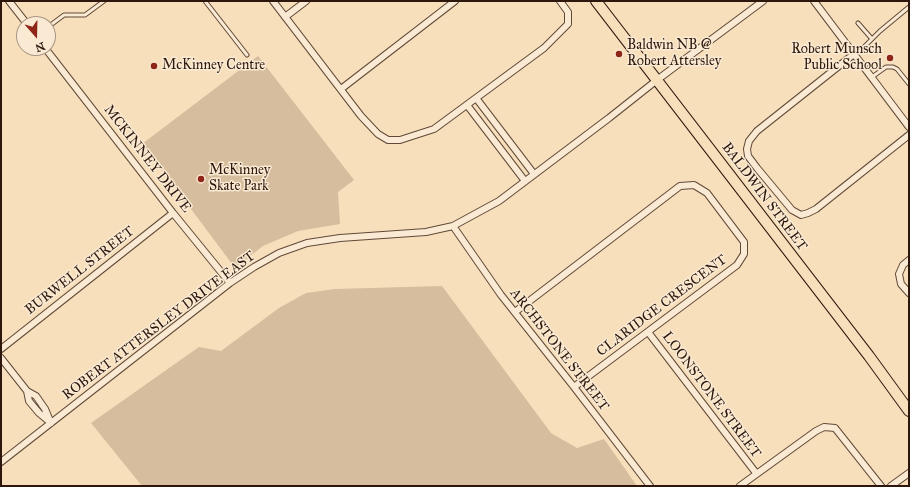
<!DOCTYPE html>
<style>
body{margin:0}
#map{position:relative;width:910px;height:487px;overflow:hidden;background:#f7dfbb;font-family:"IM FELL Great Primer",serif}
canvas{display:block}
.frame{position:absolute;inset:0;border:2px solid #2d170d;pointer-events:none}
.north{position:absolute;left:16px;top:16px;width:40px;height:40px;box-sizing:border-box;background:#faead3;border:1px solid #a89684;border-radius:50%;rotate:160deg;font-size:11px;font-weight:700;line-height:16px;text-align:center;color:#2d170d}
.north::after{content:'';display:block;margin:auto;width:14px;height:18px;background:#8f2418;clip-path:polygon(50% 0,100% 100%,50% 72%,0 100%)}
</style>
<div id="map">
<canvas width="910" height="487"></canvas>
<div class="frame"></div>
<div class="north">N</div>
</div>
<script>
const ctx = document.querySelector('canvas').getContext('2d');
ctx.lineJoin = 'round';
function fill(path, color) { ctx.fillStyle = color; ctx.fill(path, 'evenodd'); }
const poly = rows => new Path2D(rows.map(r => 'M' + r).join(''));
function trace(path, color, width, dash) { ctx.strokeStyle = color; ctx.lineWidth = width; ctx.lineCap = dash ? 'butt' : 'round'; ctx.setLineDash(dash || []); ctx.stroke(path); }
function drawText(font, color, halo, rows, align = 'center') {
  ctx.font = font + ' "IM FELL Great Primer",serif'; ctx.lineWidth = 3; ctx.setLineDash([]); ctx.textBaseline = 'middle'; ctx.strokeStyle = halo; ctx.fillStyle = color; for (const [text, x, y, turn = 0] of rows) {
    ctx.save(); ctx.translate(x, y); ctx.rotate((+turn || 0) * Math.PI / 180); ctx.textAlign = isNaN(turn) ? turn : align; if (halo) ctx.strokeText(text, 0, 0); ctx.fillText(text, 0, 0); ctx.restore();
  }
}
const green = poly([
 [258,56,354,180,338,192,340,224,298,231,263,246,235,268,188,205,183,202,184,200,142,144],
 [442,286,551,433,577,448,604,439,637,486,142,486,91,423,199,347,221,351,279,308,306,293,335,289]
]);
const service = poly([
 [205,1,247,55],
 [858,23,872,39],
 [48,27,64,15,85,15,104,1],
 [854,54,864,47,880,31,909,7],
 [872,77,886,67,893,67,897,69,909,84]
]);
const minor = poly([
 [9,1,27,24],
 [273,1,361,116,378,134,388,140,400,140,434,129,544,48,568,24,568,12,560,1],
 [814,1,909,127],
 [285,17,306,1],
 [45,48,173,213,230,283],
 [854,54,757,131,749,141,747,149,748,156,757,168,792,210,801,215,808,213,816,209,909,135],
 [341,89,455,1],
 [476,98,534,174],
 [467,105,525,181],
 [453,226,501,295,574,387,650,486],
 [909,260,903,265,899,274,901,284,909,293],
 [515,312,680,186,694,185,707,193,744,242,744,254,737,265,574,387],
 [648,332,756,473],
 [1,349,173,213],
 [1,358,27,391,29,401,39,413,51,423],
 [27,391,36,396,45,409,50,421],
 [1,462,230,283,254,267,279,253,307,243,340,238,426,232,453,226,499,201,609,118,657,80,763,1],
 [740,486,816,431,824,427,835,428,881,486],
 [891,486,909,473]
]);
const primary = poly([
 [596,1,869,356,909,411]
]);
const markers = [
 [619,54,4,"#8f2418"],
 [890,58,4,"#8f2418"],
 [154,66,4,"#8f2418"],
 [201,179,4,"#8f2418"]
];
const poiNames = [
 ["Baldwin NB @",627,46],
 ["Robert Attersley",627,62],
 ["Robert Munsch",882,50,"right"],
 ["Public School",882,66,"right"],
 ["McKinney Centre",162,66],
 ["McKinney",209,171],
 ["Skate Park",209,187]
];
const streetNames = [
 ["MCKINNEY DRIVE",147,159,52],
 ["BALDWIN STREET",764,197,53],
 ["BURWELL STREET",80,271,-38],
 ["CLARIDGE CRESCENT",662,306,-37],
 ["ROBERT ATTERSLEY DRIVE EAST",159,326,-37],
 ["ARCHSTONE STREET",559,350,52],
 ["LOONSTONE STREET",711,395,53]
];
fill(green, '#d5bd9d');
trace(service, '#604938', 5);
trace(minor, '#604938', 8);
trace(primary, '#2d170d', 12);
trace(service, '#faead3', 3);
trace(minor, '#faead3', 6);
trace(primary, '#f7dfbb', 10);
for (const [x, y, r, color] of markers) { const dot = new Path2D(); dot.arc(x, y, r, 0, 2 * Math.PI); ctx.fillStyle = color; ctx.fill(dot); trace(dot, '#faead3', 1.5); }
drawText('14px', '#2d170d', '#faead3', poiNames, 'left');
drawText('14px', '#2d170d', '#faead3', streetNames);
</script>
